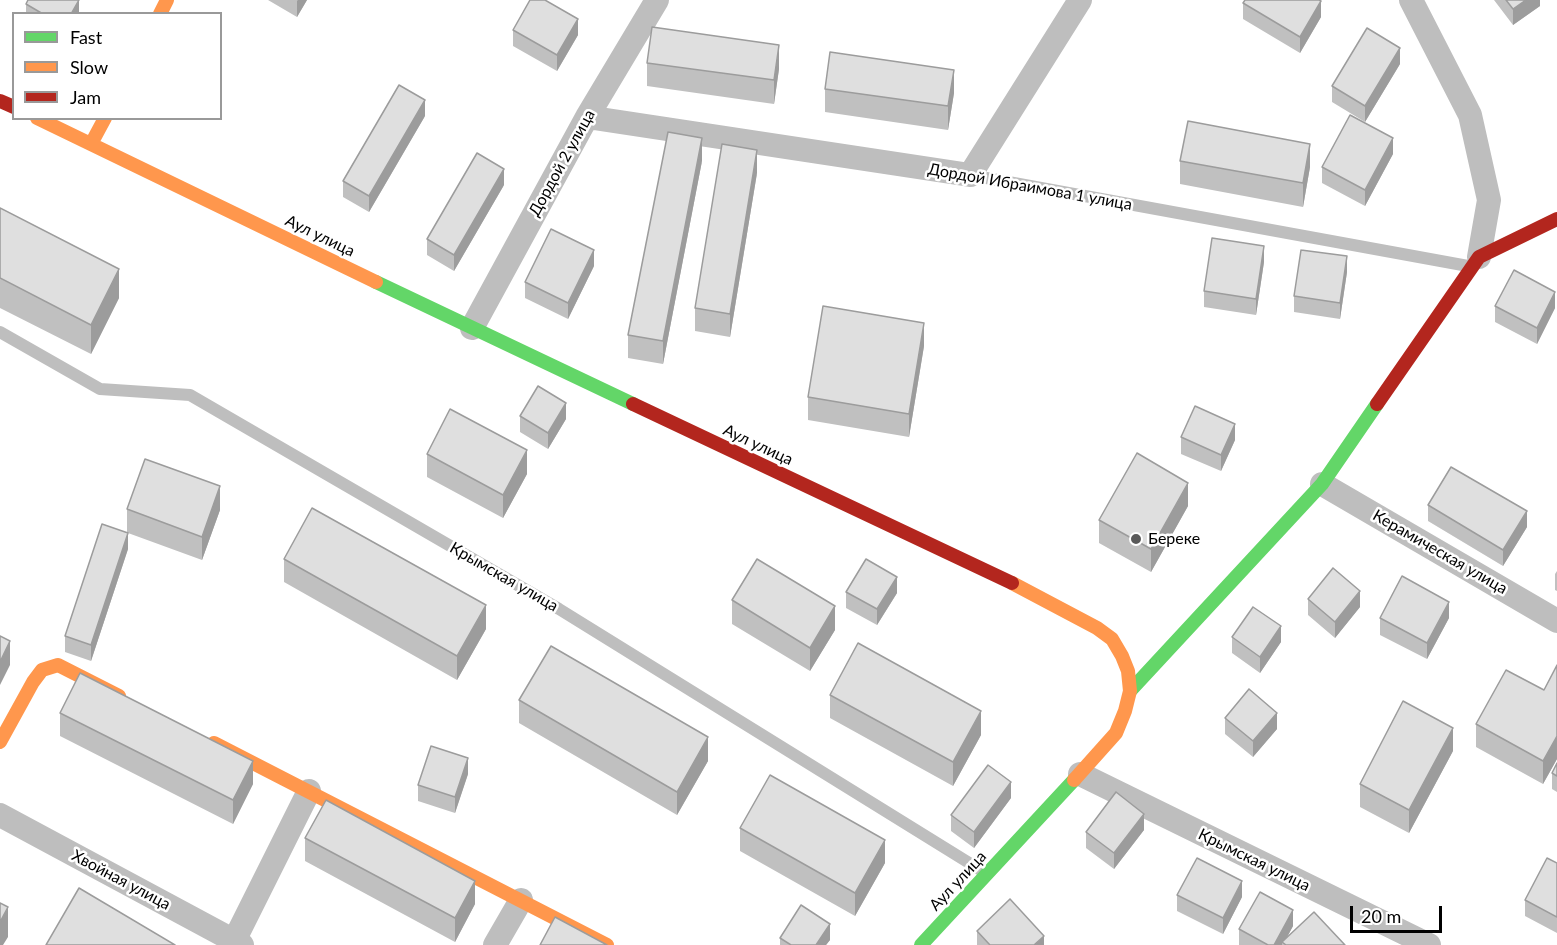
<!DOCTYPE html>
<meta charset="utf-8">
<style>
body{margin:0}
#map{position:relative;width:1557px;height:945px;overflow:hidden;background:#fff;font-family:Lato,sans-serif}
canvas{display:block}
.legend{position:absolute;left:12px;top:12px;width:210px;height:108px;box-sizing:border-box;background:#fff;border:2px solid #999;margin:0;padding:8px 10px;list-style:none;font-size:18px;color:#000}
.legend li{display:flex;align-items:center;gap:12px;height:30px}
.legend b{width:30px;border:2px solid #999}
.scale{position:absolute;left:1350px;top:906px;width:92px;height:27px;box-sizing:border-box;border:3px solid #000;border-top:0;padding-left:8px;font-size:18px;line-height:21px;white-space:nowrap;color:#000;-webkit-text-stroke:4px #fff;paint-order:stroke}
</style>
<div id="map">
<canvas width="1557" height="945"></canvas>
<ul class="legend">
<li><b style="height:8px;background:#63d668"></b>Fast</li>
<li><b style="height:8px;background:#ff974d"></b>Slow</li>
<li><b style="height:8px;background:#b3261e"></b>Jam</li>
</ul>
<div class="scale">20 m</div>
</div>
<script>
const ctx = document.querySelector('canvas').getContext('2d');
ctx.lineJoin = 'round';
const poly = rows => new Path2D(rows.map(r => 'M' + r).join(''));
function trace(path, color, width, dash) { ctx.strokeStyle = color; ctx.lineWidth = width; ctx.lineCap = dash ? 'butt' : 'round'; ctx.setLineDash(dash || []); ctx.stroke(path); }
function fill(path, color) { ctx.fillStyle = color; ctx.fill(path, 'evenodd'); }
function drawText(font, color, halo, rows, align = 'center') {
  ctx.font = font + ' Lato,sans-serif'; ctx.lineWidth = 5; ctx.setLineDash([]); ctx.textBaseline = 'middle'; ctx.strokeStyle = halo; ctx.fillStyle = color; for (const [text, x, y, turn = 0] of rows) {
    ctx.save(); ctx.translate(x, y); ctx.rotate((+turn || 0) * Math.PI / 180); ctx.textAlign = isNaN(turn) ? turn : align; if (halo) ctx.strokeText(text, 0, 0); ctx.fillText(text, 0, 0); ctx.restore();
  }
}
const lane = poly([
 [970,175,1468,266],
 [0,332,100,389,190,395,559,609,987,874]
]);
const street = poly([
 [1411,0,1470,115,1489,200,1479,257],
 [587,117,970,175,1080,0],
 [472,328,587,117,657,0],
 [1322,484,1557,621],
 [1080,774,1429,945],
 [0,815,242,945],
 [234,941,309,791],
 [495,945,521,900]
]);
const fast = poly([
 [376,282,633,404],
 [1130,691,1322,484,1377,404],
 [921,945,1074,780]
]);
const slow = poly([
 [160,14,167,0],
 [37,118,376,282],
 [91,144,105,118],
 [1012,583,1097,628,1112,639,1122,656,1128,671,1130,691,1125,711,1116,733,1074,780],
 [0,742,33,682,42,670,58,665,119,696],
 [214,743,607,945]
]);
const jam = poly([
 [0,101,14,107],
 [633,404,1012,583],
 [1377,404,1479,257,1557,219]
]);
const wall = poly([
 [268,0,307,0,297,17],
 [1494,0,1540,0,1540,6,1513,25],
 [1243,3,1321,17,1300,53,1243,19],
 [26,4,79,14,26,14],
 [513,30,578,35,557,71,513,46],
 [647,63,779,69,774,104,647,86],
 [1400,64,1365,122,1332,102,1332,86],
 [825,89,954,93,948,130,825,112],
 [425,116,369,212,343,197,343,181],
 [1393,154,1365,206,1322,183,1322,167],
 [702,161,663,364,628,358,628,335],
 [1180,161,1310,167,1303,207,1180,184],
 [757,173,730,337,695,331,695,308],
 [504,185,454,271,427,255,427,239],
 [0,208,119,298,91,354,0,308],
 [1264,262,1256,315,1204,307,1204,291],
 [594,266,568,319,525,298,525,282],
 [1347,272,1340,319,1294,312,1294,296],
 [1495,306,1555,308,1537,344,1495,322],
 [924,346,909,437,808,420,808,397],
 [520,416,566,419,548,449,520,432],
 [1181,437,1235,440,1221,471,1181,454],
 [427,454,527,474,503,518,427,477],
 [1428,505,1527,527,1503,566,1428,521],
 [1188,506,1151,572,1099,543,1099,520],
 [127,509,220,510,202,560,128,533,128,549,91,661,65,652,65,636,127,532],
 [284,559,486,629,457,680,284,582],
 [1557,571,1557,591,1555,590,1555,574],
 [846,592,897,593,877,625,846,608],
 [1308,599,1360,607,1335,638,1308,615],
 [732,600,835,630,810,671,732,624],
 [1380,618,1449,618,1427,659,1380,635],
 [1232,637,1281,642,1260,673,1232,653],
 [1557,665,1557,759,1543,784,1476,747,1476,724,1544,690],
 [830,695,981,735,953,786,830,718],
 [519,700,708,761,677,815,519,723],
 [60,713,253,784,233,824,60,736],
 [1225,718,1277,729,1253,757,1225,734],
 [1453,751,1409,833,1360,807,1360,784],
 [1557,763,1557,792,1552,789,1552,773],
 [468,774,455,813,418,801,418,785],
 [1011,798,974,848,951,831,951,815],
 [740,828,885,863,855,916,740,851],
 [1144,830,1114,869,1086,848,1086,832],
 [305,838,475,904,455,942,305,861],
 [1557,863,1557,933,1525,916,1525,900],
 [1177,895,1242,897,1223,934,1177,911],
 [1293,926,1287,937,1345,945,1239,945,1239,929],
 [977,931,1044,945,977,945],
 [780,938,830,940,826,945,780,945]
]);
const shadedWall = poly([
 [79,0,79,14,71,14],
 [298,0,307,0,297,17,297,1],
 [1526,0,1540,0,1540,6,1513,25,1513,9],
 [1321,1,1321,17,1300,53,1300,37],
 [578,19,578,35,557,71,557,55],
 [779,45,779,69,774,104,774,80],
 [1400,48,1400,64,1365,122,1365,106],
 [954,70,954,93,948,130,948,106],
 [425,100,425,116,369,212,369,196],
 [702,138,702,161,663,364,663,341],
 [1393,138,1393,154,1365,206,1365,190],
 [1310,144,1310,167,1303,207,1303,183],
 [757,150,757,173,730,337,730,314],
 [504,169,504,185,454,271,454,255],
 [1264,246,1264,262,1256,315,1256,299],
 [594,250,594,266,568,319,568,303],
 [1347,256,1347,272,1340,319,1340,303],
 [119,269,119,298,91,354,91,325],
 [1555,292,1555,308,1537,344,1537,328],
 [924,323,924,346,909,437,909,414],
 [566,403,566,419,548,449,548,433],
 [1235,424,1235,440,1221,471,1221,455],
 [527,450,527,474,503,518,503,495],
 [1188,483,1188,506,1151,572,1151,549],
 [220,486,220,510,202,560,202,537],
 [1527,511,1527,527,1503,566,1503,550],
 [128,533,128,549,91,661,91,645],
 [897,577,897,593,877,625,877,609],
 [1360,591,1360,607,1335,638,1335,622],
 [1449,602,1449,618,1427,659,1427,643],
 [486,605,486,629,457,680,457,656],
 [835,606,835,630,810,671,810,648],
 [1281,626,1281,642,1260,673,1260,657],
 [10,641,10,665,0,685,0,662],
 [981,711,981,735,953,786,953,762],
 [1277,713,1277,729,1253,757,1253,741],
 [1453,728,1453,751,1409,833,1409,810],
 [1557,736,1557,759,1543,784,1543,761],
 [708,737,708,761,677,815,677,792],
 [468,758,468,774,455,813,455,797],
 [253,761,253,784,233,824,233,800],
 [1011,782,1011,798,974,848,974,832],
 [1144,814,1144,830,1114,869,1114,853],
 [885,840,885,863,855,916,855,893],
 [475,881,475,904,455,942,455,918],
 [1242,881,1242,897,1223,934,1223,918],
 [8,907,8,937,3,945,0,945,0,922],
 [1293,910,1293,926,1284,943,1282,942,1282,945,1274,945],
 [830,924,830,940,826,945,816,945],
 [1044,936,1044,945,1034,945]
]);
const building = poly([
 [28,0,79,0,71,14,43,14,26,4,28,0],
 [530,0,545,0,578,19,557,55,513,30,530,0],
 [1245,0,1319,0,1321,1,1300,37,1243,3,1245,0],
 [1506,0,1526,0,1513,9,1506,0],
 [652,27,779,45,774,80,647,63,652,27],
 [1367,28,1400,48,1365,106,1332,86,1367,28],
 [830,52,954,70,948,106,825,89,830,52],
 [399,85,425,100,369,196,343,181,399,85],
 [1350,115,1393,138,1365,190,1322,167,1350,115],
 [1188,121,1310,144,1303,183,1180,161,1188,121],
 [668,132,702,138,663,341,628,335,668,132],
 [722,144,757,150,730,314,695,308,722,144],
 [477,153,504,169,454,255,427,239,477,153],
 [0,208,119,269,91,325,0,278,0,208],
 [551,229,594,250,568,303,525,282,551,229],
 [1212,238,1264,246,1256,299,1204,291,1212,238],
 [1301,250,1347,256,1340,303,1294,296,1301,250],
 [1514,270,1555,292,1537,328,1495,306,1514,270],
 [823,306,924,323,909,414,808,397,823,306],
 [538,386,566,403,548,433,520,416,538,386],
 [1195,406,1235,424,1221,455,1181,437,1195,406],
 [450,409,527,450,503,495,427,454,450,409],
 [1137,453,1188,483,1151,549,1099,520,1137,453],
 [145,459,220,486,202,537,127,509,145,459],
 [1451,467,1527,511,1503,550,1428,505,1451,467],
 [312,508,486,605,457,656,284,559,312,508],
 [102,524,128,533,91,645,65,636,102,524],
 [757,559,835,606,810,648,732,600,757,559],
 [866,559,897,577,877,609,846,592,866,559],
 [1333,568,1360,591,1335,622,1308,599,1333,568],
 [1402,576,1449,602,1427,643,1380,618,1402,576],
 [1253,607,1281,626,1260,657,1232,637,1253,607],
 [0,636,10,641,0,662,0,636],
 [858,643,981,711,953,762,830,695,858,643],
 [551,646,708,737,677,792,519,700,551,646],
 [1557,665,1557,736,1543,761,1476,724,1506,670,1544,690,1557,665],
 [80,673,253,761,233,800,60,713,80,673],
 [1249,689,1277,713,1253,741,1225,718,1249,689],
 [1403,701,1453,728,1409,810,1360,784,1403,701],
 [431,746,468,758,455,797,418,785,431,746],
 [1557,763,1557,776,1552,773,1557,763],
 [988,765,1011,782,974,832,951,815,988,765],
 [770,775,885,840,855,893,740,828,770,775],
 [1116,792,1144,814,1114,853,1086,832,1116,792],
 [326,800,475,881,455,918,305,838,326,800],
 [1197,858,1242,881,1223,918,1177,895,1197,858],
 [1547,858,1557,863,1557,917,1525,900,1547,858],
 [79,888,175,945,46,945,79,888],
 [1260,892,1293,910,1274,945,1268,945,1239,929,1260,892],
 [1010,899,1044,936,1034,945,990,945,977,931,1010,899],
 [0,903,8,907,0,922,0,903],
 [801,905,830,924,816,945,791,945,780,938,801,905],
 [1314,912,1345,945,1286,945,1282,942,1314,912],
 [555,917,607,945,540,945,555,917]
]);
const markers = [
 [1136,539,6,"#595959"]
];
const streetNames = [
 ["Дордой 2 улица",562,163,-61],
 ["Дордой Ибраимова 1 улица",1030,187,10],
 ["Аул улица",320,236,26],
 ["Аул улица",758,445,25],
 ["Керамическая улица",1440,552,30],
 ["Крымская улица",504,577,30],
 ["Крымская улица",1254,860,26],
 ["Хвойная улица",121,880,28],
 ["Аул улица",958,881,-47]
];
const poiNames = [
 ["Береке",1148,539]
];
trace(lane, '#bebebe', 12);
trace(street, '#bebebe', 24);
trace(fast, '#63d668', 14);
trace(slow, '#ff974d', 14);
trace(jam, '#b3261e', 14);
fill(wall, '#c0c0c0');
fill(shadedWall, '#9c9c9c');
fill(building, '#dfdfdf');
trace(building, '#9c9c9c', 1.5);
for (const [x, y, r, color] of markers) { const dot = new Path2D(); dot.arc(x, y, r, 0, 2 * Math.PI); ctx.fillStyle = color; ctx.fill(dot); trace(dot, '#fff', 2); }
drawText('16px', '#000', '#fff', streetNames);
drawText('16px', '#000', '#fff', poiNames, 'left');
</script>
